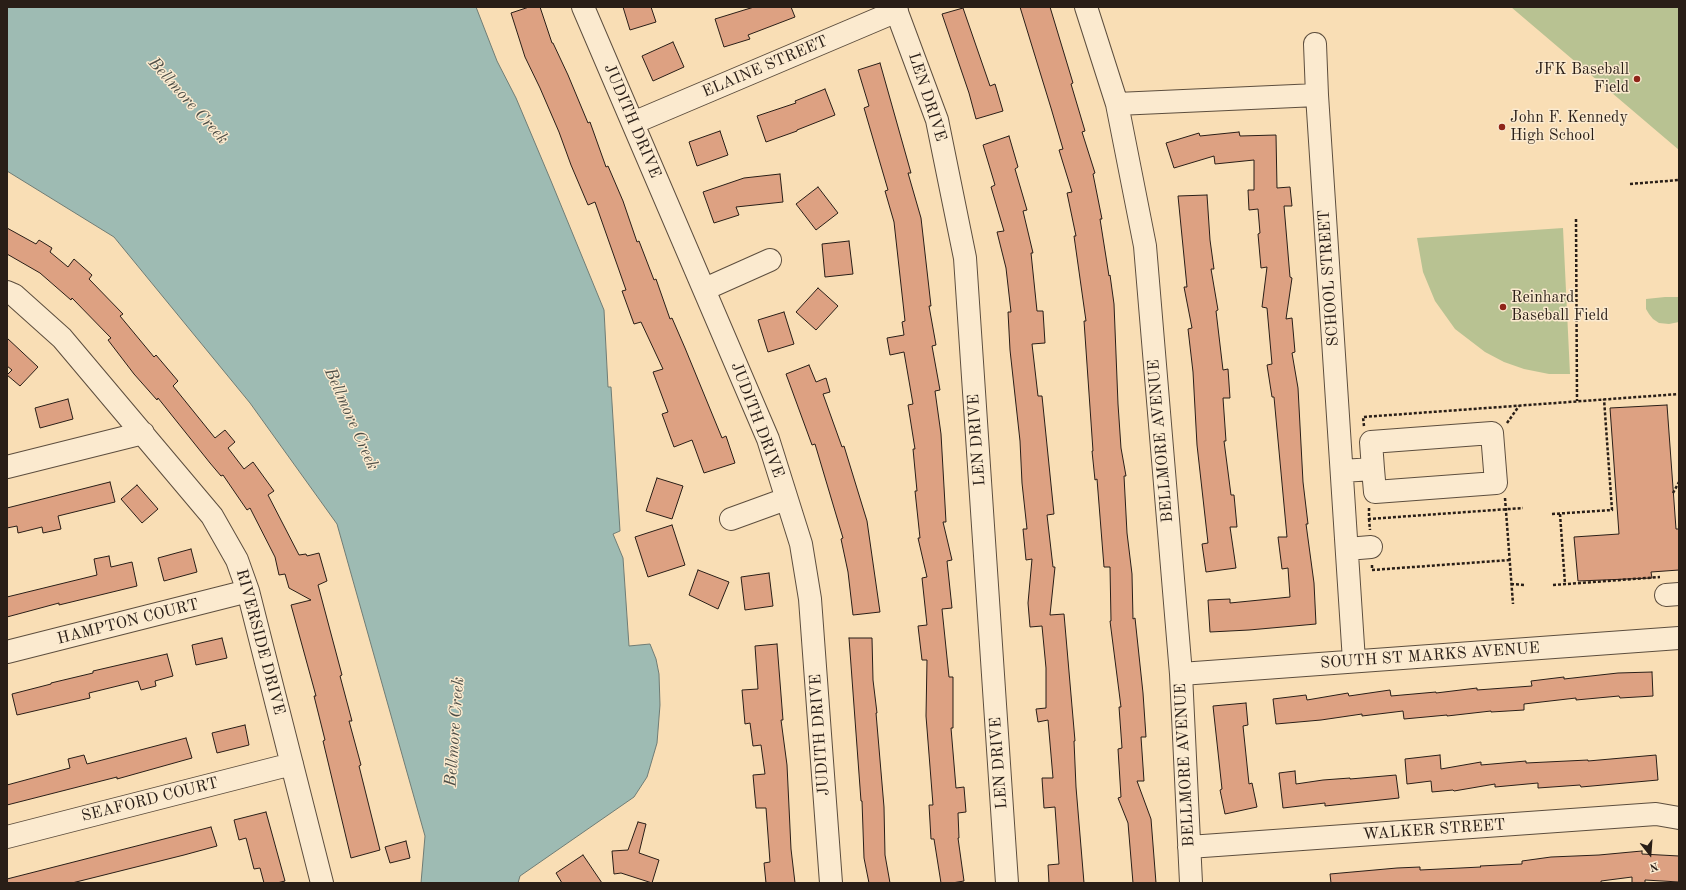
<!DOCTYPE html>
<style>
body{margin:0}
#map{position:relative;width:1686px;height:890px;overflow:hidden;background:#f9deb5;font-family:"Old Standard TT",serif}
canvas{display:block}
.frame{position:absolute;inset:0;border:8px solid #291e17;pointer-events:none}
.north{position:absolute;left:1630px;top:834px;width:40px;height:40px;-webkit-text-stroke:3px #fbeacf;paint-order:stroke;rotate:163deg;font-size:11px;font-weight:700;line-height:16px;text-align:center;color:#291e17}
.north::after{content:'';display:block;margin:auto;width:14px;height:18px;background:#291e17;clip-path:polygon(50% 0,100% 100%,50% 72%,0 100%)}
</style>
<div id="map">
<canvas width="1686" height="890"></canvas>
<div class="frame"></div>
<div class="north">N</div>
</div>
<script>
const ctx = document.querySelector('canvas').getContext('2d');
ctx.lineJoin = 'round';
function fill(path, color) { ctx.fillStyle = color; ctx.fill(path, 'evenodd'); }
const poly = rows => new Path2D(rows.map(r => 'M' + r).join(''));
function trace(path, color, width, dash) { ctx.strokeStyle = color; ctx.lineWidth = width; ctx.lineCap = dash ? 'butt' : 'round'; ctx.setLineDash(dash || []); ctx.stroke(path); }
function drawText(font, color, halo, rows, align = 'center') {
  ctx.font = font + ' "Old Standard TT",serif'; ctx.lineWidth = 3; ctx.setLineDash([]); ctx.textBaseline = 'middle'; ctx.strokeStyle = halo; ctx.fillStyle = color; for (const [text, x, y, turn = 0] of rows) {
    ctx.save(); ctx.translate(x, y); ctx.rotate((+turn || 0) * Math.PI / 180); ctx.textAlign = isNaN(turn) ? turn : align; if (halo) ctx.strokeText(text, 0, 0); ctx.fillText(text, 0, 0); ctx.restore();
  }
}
const green = poly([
 [1511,7,1679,7,1679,150],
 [1563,228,1570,374,1549,374,1524,369,1504,362,1485,352,1455,329,1435,301,1423,272,1417,238],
 [1665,297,1679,297,1679,322,1669,324,1659,323,1653,319,1649,314,1646,309,1646,299]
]);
const water = poly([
 [7,7,476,7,497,61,516,98,551,181,604,310,608,387,611,387,620,531,613,534,623,558,629,646,650,644,656,659,659,674,660,705,657,743,647,777,634,797,520,876,518,883,421,883,425,836,337,524,250,403,114,237,7,171,7,7]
]);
const building = poly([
 [529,7,540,7,552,43,553,43,568,75,588,123,590,122,606,167,608,166,623,201,637,242,639,241,654,280,656,279,670,319,672,318,685,348,722,438,726,436,735,463,704,473,692,440,674,447,662,414,668,412,653,372,663,369,641,322,634,324,622,291,626,290,595,202,588,205,571,165,559,132,540,88,525,57,511,13,529,7],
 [623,7,651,7,656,22,630,30,623,7],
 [754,7,791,7,795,17,748,35,750,39,724,47,715,19,754,7],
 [1020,7,1050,7,1073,83,1071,84,1085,131,1082,132,1095,173,1093,174,1102,219,1100,219,1109,276,1110,275,1114,304,1118,404,1121,448,1126,476,1124,476,1127,533,1132,574,1133,619,1135,618,1143,693,1146,737,1141,737,1144,781,1137,781,1151,819,1156,883,1133,883,1128,823,1118,798,1121,797,1118,749,1122,748,1119,707,1121,707,1110,621,1111,621,1110,567,1104,567,1097,479,1095,480,1092,451,1093,451,1084,321,1086,321,1074,236,1076,236,1067,193,1072,192,1059,150,1063,149,1051,108,1020,7],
 [963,8,990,86,995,84,1003,111,976,119,969,93,942,14,963,8],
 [673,42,684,67,653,81,642,56,673,42],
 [880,63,911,173,908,173,921,218,931,306,929,306,936,345,932,346,940,390,935,391,941,434,946,522,943,522,952,560,947,561,952,608,942,609,949,677,953,677,953,728,951,728,956,788,964,787,966,812,958,813,959,838,958,838,964,881,952,883,941,883,934,839,931,839,929,805,933,805,926,716,927,660,922,660,918,626,927,625,922,578,927,577,918,538,920,538,915,491,917,491,913,449,915,449,908,405,913,404,904,352,890,355,887,338,904,335,902,322,905,321,894,222,885,191,888,190,864,108,869,106,858,70,880,63],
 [825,89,835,115,797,130,797,131,766,142,757,116,796,103,795,101,825,89],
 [720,131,728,155,697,166,689,142,720,131],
 [1239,132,1240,136,1276,135,1277,188,1290,187,1292,206,1284,206,1290,277,1292,278,1286,319,1292,318,1295,352,1292,353,1298,388,1303,482,1308,524,1306,524,1314,583,1316,624,1249,630,1210,632,1208,600,1230,599,1230,603,1290,597,1288,568,1282,569,1278,537,1287,537,1274,397,1272,397,1267,365,1272,364,1267,308,1262,307,1267,267,1261,268,1258,234,1260,233,1258,209,1249,210,1248,190,1254,190,1254,160,1215,164,1214,156,1174,168,1166,143,1199,133,1200,136,1239,132],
 [1009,136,1018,167,1015,169,1027,210,1023,211,1033,253,1031,253,1037,311,1043,311,1045,343,1032,344,1038,396,1042,396,1054,514,1047,515,1053,567,1055,567,1050,615,1064,614,1075,741,1074,741,1076,787,1084,883,1049,883,1048,865,1059,864,1055,807,1044,808,1042,778,1053,778,1048,720,1038,722,1036,709,1046,708,1046,668,1042,626,1030,627,1028,603,1032,559,1026,560,1023,529,1027,529,1022,483,1020,441,1010,350,1008,312,1011,312,1006,268,997,232,1004,231,991,187,995,185,983,145,1009,136],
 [780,174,783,202,736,207,739,215,714,223,703,192,744,178,780,174],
 [818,187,838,213,816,230,796,204,818,187],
 [1207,195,1210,240,1214,269,1211,269,1218,310,1216,311,1223,370,1228,369,1230,398,1223,398,1226,441,1224,441,1231,495,1234,495,1237,527,1230,527,1236,568,1206,572,1202,544,1208,543,1197,445,1193,372,1188,329,1192,328,1184,287,1187,287,1178,196,1207,195],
 [7,228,36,244,39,240,52,248,50,252,68,267,74,259,92,275,89,279,123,314,120,316,154,357,156,355,178,381,173,386,215,438,225,430,235,442,228,448,244,469,253,462,274,491,268,495,299,555,306,554,307,556,319,553,327,581,318,585,342,675,340,676,352,721,349,721,361,765,359,766,380,850,351,858,323,741,325,740,314,696,316,696,291,605,311,600,289,588,285,574,279,575,275,557,250,508,247,510,223,475,221,476,210,463,158,398,157,400,134,374,108,340,111,338,72,298,71,300,40,273,7,254,7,228],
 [849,241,853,274,825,277,822,244,849,241],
 [818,288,838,306,816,330,796,312,818,288],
 [784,312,794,344,768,352,758,320,784,312],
 [7,338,38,367,20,386,7,375,12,370,7,366,7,338],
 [809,365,816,382,826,378,830,392,823,394,842,447,844,446,867,521,880,612,853,615,848,572,841,539,843,538,815,444,812,445,786,374,809,365],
 [68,399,73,419,40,428,35,408,68,399],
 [1667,405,1676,529,1679,529,1679,570,1651,572,1652,578,1578,581,1574,537,1619,534,1610,408,1667,405],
 [657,478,683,486,672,519,646,511,657,478],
 [110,482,115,502,58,516,61,529,43,533,42,527,18,533,17,526,7,528,7,508,110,482],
 [137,485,158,509,142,523,121,499,137,485],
 [672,525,685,565,648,577,635,537,672,525],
 [191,549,197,572,164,581,158,558,191,549],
 [109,556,111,567,132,562,137,586,59,605,59,603,7,617,7,597,97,575,94,559,109,556],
 [698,570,729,582,718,609,689,595,698,570],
 [769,573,773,606,745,610,741,577,769,573],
 [222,638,227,658,196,665,192,645,222,638],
 [849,638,872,638,873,680,877,713,876,713,884,807,885,855,890,883,869,883,864,858,862,801,861,801,849,638],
 [777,644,783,720,781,720,787,765,791,849,795,883,766,883,764,863,770,862,766,808,756,808,753,775,765,774,761,745,753,746,750,723,745,724,742,690,758,689,755,646,777,644],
 [167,654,173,676,155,681,156,686,141,690,138,681,89,693,90,698,17,715,12,694,51,684,51,683,93,673,93,671,167,654],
 [1652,672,1653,696,1620,698,1619,696,1576,700,1576,698,1524,704,1524,710,1491,712,1491,711,1447,716,1447,715,1404,719,1403,711,1362,716,1362,714,1321,720,1276,724,1273,699,1306,695,1307,700,1348,693,1349,696,1390,690,1391,696,1436,692,1436,693,1477,688,1477,690,1532,686,1531,681,1564,677,1564,679,1618,673,1652,672],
 [1246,703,1248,725,1243,726,1249,784,1252,783,1257,807,1225,814,1220,790,1222,789,1213,706,1246,703],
 [245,725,249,745,217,753,212,733,245,725],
 [186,738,192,758,117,779,117,777,7,805,7,785,70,768,68,759,84,755,87,764,186,738],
 [1440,755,1441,769,1481,762,1481,765,1526,761,1526,763,1588,760,1588,761,1656,755,1658,780,1581,787,1580,785,1538,788,1538,783,1495,787,1495,784,1454,791,1453,790,1432,792,1431,781,1407,784,1405,759,1440,755],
 [1295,771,1296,784,1323,780,1350,778,1350,779,1396,775,1399,798,1325,806,1325,803,1283,808,1279,773,1295,771],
 [266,812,285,881,277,883,264,883,260,868,254,869,246,838,239,840,234,820,266,812],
 [638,822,646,824,639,853,659,860,652,883,621,873,614,874,612,851,628,850,638,822],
 [211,827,217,846,184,855,72,883,7,883,7,879,211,827],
 [406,841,410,858,390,863,385,847,406,841],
 [1642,851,1642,854,1679,856,1679,882,1645,880,1645,883,1632,883,1632,877,1601,881,1601,883,1331,883,1330,874,1397,868,1420,867,1420,870,1481,867,1480,866,1522,864,1522,861,1551,857,1599,855,1642,851],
 [583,855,602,883,562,883,556,873,583,855]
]);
const path = poly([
 [1630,184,1679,180],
 [1576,219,1577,401],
 [1507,423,1519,406],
 [1364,426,1363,417,1679,394],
 [1673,493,1679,482],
 [1505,498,1513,604],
 [1369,508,1369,519,1523,508],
 [1552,514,1612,510,1604,399],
 [1560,514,1565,584],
 [1369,519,1370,530],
 [1372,565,1372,570,1510,560],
 [1511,584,1525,585],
 [1553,585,1660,577]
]);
const minor = poly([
 [583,7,768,439,801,544,810,599,831,883],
 [895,7,937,120,965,258,1007,883],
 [1086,7,1117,104,1145,246,1181,674,1191,883],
 [1315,44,1317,95],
 [1117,104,1317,95,1354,661],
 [633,123,897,11],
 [705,289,770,260],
 [7,292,14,295,62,338,212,516,237,560,248,591,322,883],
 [7,467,143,433],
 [1342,471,1373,469,1371,442,1492,433,1496,483,1375,492,1373,469],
 [731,519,786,499],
 [1347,549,1371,547],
 [1666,595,1679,594],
 [7,652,248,591],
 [1181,674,1679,638],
 [7,837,292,764],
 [1189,847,1656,814,1679,818]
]);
const markers = [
 [1637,79,4,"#8f2418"],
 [1502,127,4,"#8f2418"],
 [1503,307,4,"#8f2418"]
];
const streetNames = [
 ["ELAINE STREET",765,67,-23],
 ["LEN DRIVE",927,97,72],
 ["JUDITH DRIVE",632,121,67],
 ["SCHOOL STREET",1329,278,-94],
 ["JUDITH DRIVE",757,420,69],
 ["LEN DRIVE",977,440,-94],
 ["BELLMORE AVENUE",1161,441,-95],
 ["HAMPTON COURT",128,622,-14],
 ["RIVERSIDE DRIVE",260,642,75],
 ["SOUTH ST MARKS AVENUE",1430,656,-4],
 ["JUDITH DRIVE",820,735,-94],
 ["LEN DRIVE",999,763,-94],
 ["BELLMORE AVENUE",1185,765,-93],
 ["SEAFORD COURT",150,800,-14],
 ["WALKER STREET",1434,830,-4]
];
const poiNames = [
 ["JFK Baseball",1629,70,"right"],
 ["Field",1629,88,"right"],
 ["John F. Kennedy",1510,118],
 ["High School",1510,136],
 ["Reinhard",1511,298],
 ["Baseball Field",1511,316]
];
const waterNames = [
 ["Bellmore Creek",188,101,48],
 ["Bellmore Creek",351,419,66],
 ["Bellmore Creek",455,732,-86]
];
fill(green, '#b8c292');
fill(water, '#9ebbb3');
trace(water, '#6f7c75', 1);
fill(building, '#dda182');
trace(building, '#291e17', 1);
trace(minor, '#5d4e3e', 24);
trace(path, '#291e17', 2.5, [3, 2]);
trace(minor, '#fbeacf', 22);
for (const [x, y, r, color] of markers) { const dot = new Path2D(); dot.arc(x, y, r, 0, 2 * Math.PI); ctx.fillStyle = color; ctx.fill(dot); trace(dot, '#fbeacf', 1.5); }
drawText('16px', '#291e17', '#fbeacf', streetNames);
drawText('16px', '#291e17', '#fbeacf', poiNames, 'left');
drawText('italic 17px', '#4c4d46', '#fbeacf', waterNames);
</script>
